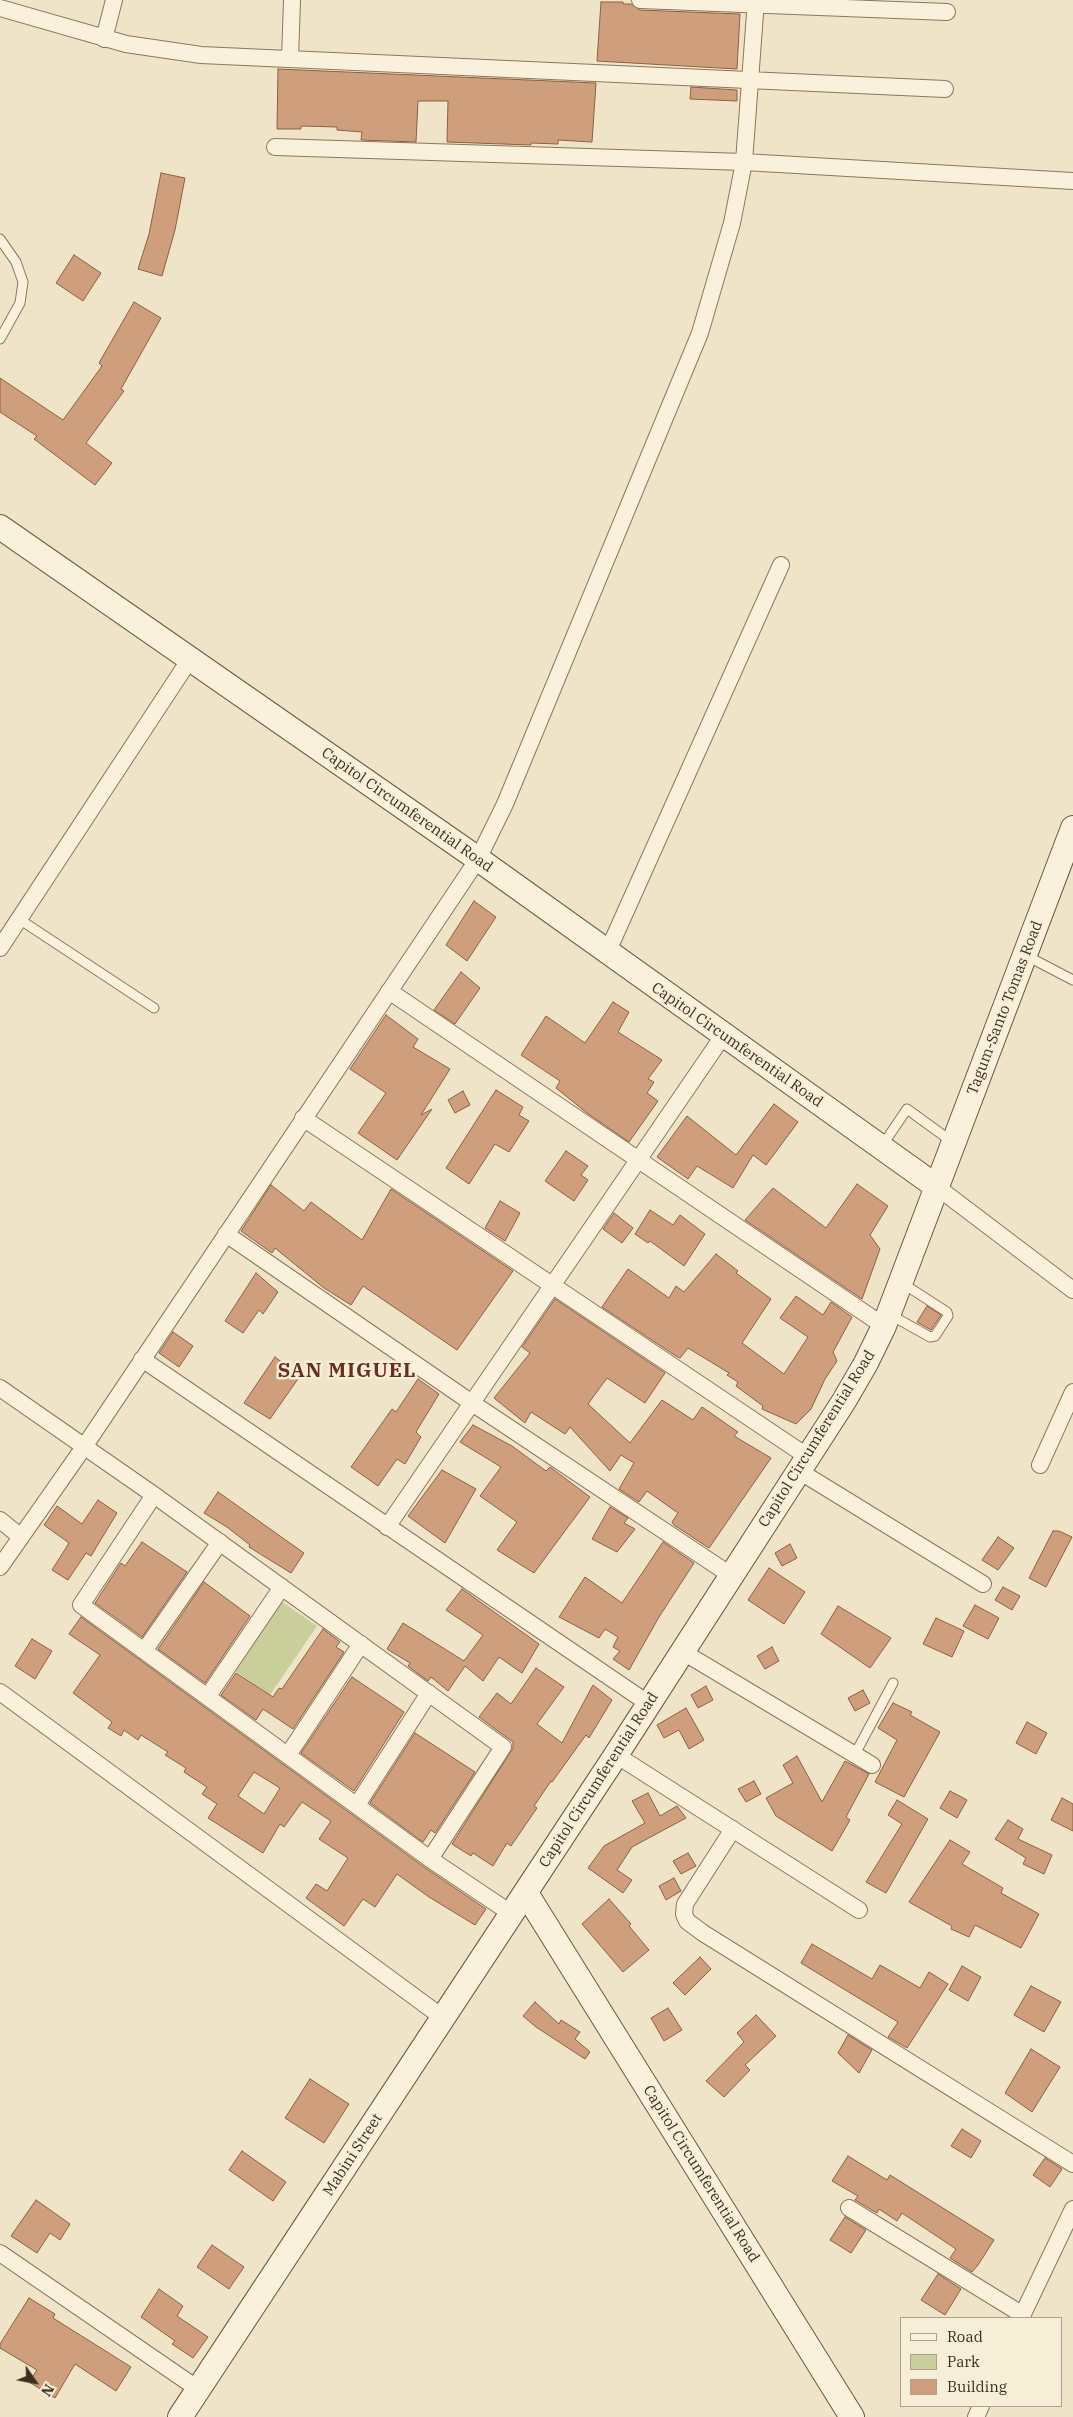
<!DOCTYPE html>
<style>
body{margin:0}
#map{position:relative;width:1073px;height:2417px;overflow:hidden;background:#f0e4c8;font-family:"IBM Plex Serif",serif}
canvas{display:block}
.legend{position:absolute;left:900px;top:2317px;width:162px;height:90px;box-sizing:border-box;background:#f7eed8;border:1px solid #ada18e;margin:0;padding:6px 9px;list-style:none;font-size:15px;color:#3d2e20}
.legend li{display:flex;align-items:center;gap:10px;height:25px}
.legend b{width:25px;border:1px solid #ada18e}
.north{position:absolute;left:10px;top:2357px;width:50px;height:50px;-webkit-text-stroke:4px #f7eed8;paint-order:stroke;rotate:123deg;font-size:14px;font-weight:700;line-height:20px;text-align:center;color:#3d2e20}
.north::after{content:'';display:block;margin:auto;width:18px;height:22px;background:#3d2e20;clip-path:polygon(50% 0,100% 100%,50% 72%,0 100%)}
</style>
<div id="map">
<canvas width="1073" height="2417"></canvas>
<ul class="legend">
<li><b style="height:6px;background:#faf1dc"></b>Road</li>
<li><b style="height:14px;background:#c9cf9b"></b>Park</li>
<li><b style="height:14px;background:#cf9f7d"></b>Building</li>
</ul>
<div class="north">N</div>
</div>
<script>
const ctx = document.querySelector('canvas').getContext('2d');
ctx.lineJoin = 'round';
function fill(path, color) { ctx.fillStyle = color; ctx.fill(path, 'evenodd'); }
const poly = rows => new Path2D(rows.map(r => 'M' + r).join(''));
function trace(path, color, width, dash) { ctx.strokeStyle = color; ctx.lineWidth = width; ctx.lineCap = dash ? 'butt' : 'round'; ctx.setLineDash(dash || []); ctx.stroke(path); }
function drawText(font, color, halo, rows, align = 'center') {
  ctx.font = font + ' "IBM Plex Serif",serif'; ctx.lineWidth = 5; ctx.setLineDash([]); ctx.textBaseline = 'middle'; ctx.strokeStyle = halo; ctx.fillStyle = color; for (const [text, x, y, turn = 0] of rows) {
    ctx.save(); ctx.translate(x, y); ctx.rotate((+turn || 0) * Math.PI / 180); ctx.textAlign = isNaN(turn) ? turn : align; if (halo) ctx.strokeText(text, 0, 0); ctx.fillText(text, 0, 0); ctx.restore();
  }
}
const green = poly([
 [281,1601,317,1626,270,1695,234,1670]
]);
const building = poly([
 [601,2,623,2,623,4,631,4,640,10,740,14,737,69,597,61,601,2],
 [278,69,596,83,592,142,558,140,558,144,531,143,531,145,447,142,448,101,418,101,416,142,361,140,362,132,337,130,337,127,301,126,301,129,277,129,278,69],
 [691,87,737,90,737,101,690,99,691,87],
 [161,173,185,178,175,230,162,276,138,269,149,234,161,173],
 [74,255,101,273,83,301,56,283,74,255],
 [134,302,161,318,121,389,124,391,86,443,112,463,95,485,34,439,37,436,0,412,0,378,63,420,102,366,99,363,134,302],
 [474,901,496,917,467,961,446,945,474,901],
 [461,972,480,988,455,1024,434,1010,461,972],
 [613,1002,629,1012,618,1032,662,1060,648,1079,654,1082,647,1093,658,1101,629,1142,587,1113,556,1088,560,1081,521,1055,546,1016,585,1043,613,1002],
 [386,1015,418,1039,413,1047,450,1069,421,1115,432,1109,397,1160,358,1133,386,1093,350,1069,386,1015],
 [496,1090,523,1107,519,1115,529,1121,509,1152,495,1144,469,1184,446,1168,496,1090],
 [463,1091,470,1105,455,1113,448,1100,463,1091],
 [774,1104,798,1122,766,1165,753,1155,733,1188,697,1166,688,1179,657,1157,687,1116,736,1155,774,1104],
 [566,1151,588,1166,581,1175,588,1180,574,1201,545,1181,566,1151],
 [857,1184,888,1206,870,1235,880,1249,862,1299,745,1220,773,1188,826,1228,857,1184],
 [271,1185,304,1211,311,1202,362,1240,391,1189,513,1271,457,1350,363,1286,351,1305,324,1288,275,1248,272,1253,241,1231,271,1185],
 [500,1201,520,1213,505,1241,485,1228,500,1201],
 [650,1210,673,1225,680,1215,705,1234,684,1266,650,1241,648,1243,635,1234,650,1210],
 [614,1213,633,1228,622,1243,603,1229,614,1213],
 [716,1254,738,1271,736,1273,771,1299,742,1343,784,1374,808,1337,780,1318,796,1296,823,1315,831,1302,852,1317,833,1352,837,1361,825,1379,811,1409,796,1424,762,1409,763,1406,736,1386,738,1382,727,1375,729,1373,688,1348,680,1358,676,1356,602,1307,628,1269,669,1298,676,1286,684,1292,716,1254],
 [256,1273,278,1292,263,1314,259,1310,243,1333,225,1321,256,1273],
 [555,1299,665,1373,645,1403,607,1378,588,1404,630,1443,662,1400,693,1420,702,1407,738,1432,734,1436,771,1458,709,1548,674,1525,672,1522,678,1513,647,1491,639,1502,619,1489,634,1463,621,1455,610,1471,570,1427,565,1434,531,1412,525,1423,494,1398,530,1353,522,1347,555,1299],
 [927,1306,941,1315,931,1330,917,1322,927,1306],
 [173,1332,193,1346,179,1367,159,1353,173,1332],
 [275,1357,300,1376,270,1419,244,1403,275,1357],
 [418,1379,439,1394,416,1432,421,1437,405,1464,397,1459,378,1486,351,1467,392,1409,396,1412,418,1379],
 [473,1425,512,1446,546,1471,550,1467,590,1497,534,1573,497,1550,517,1522,480,1496,501,1467,460,1442,473,1425],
 [442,1470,476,1489,445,1543,408,1516,442,1470],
 [218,1492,304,1553,291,1573,249,1547,250,1545,227,1527,204,1513,218,1492],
 [98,1500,117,1513,91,1556,86,1553,68,1580,52,1570,69,1543,44,1525,57,1506,82,1524,98,1500],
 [610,1507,628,1518,624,1523,635,1529,617,1552,592,1539,610,1507],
 [1053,1531,1059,1531,1072,1537,1046,1587,1029,1578,1053,1531],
 [998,1537,1014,1548,998,1570,982,1560,998,1537],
 [142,1542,187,1572,142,1637,95,1603,121,1563,125,1566,142,1542],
 [663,1542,694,1563,659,1617,629,1670,613,1659,620,1651,613,1647,618,1637,605,1629,599,1638,559,1617,585,1577,622,1603,663,1542],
 [790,1544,797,1558,782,1566,775,1553,790,1544],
 [769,1568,805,1592,784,1624,748,1600,769,1568],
 [204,1582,250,1616,205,1683,158,1649,204,1582],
 [1003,1587,1020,1596,1012,1610,995,1600,1003,1587],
 [462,1589,539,1644,522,1673,499,1657,483,1681,465,1666,448,1691,431,1677,428,1681,408,1666,410,1663,387,1649,403,1623,464,1661,483,1635,446,1610,462,1589],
 [975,1605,999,1618,988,1639,963,1626,975,1605],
 [838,1606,891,1638,870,1668,821,1634,838,1606],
 [81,1617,424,1867,486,1909,475,1925,429,1897,397,1874,375,1907,363,1899,344,1926,306,1898,316,1884,327,1891,348,1858,319,1839,331,1821,302,1802,284,1827,280,1824,263,1853,208,1818,217,1804,202,1794,207,1787,184,1772,186,1768,165,1755,168,1752,141,1735,138,1740,124,1730,121,1736,108,1728,112,1722,73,1693,100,1655,69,1634,81,1617],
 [254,1772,280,1788,264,1814,238,1796,254,1772],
 [936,1618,964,1631,952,1657,923,1644,936,1618],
 [323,1629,340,1642,336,1647,344,1652,293,1729,263,1709,256,1720,221,1695,236,1673,273,1697,279,1688,282,1689,323,1629],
 [32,1639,52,1651,35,1679,15,1666,32,1639],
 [772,1647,779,1661,765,1669,757,1656,772,1647],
 [536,1668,564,1687,537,1724,562,1743,593,1685,612,1700,589,1738,586,1735,552,1782,551,1781,534,1806,537,1808,511,1846,507,1843,493,1866,473,1853,471,1856,452,1844,513,1748,513,1742,479,1717,497,1693,511,1704,536,1668],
 [352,1677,404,1712,354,1791,301,1753,352,1677],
 [706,1686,713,1700,698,1708,691,1695,706,1686],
 [863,1690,870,1703,855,1711,848,1698,863,1690],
 [893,1703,912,1712,910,1715,940,1732,904,1797,875,1782,897,1740,878,1728,893,1703],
 [686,1708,704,1740,689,1749,679,1730,664,1738,657,1725,686,1708],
 [1027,1722,1047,1733,1036,1754,1016,1743,1027,1722],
 [415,1733,475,1772,435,1833,431,1830,423,1842,370,1803,415,1733],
 [797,1756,822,1802,845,1761,869,1774,846,1817,850,1820,832,1851,776,1816,766,1798,793,1783,783,1765,797,1756],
 [754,1781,761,1794,746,1802,738,1789,754,1781],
 [950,1791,967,1800,957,1818,940,1808,950,1791],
 [648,1793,660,1816,677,1806,686,1818,632,1847,617,1870,632,1880,623,1893,588,1868,604,1846,645,1823,632,1801,648,1793],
 [1062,1798,1073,1804,1073,1831,1051,1820,1062,1798],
 [897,1800,928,1819,886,1893,866,1882,902,1824,888,1815,897,1800],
 [1008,1820,1023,1829,1018,1839,1052,1855,1044,1874,1023,1864,1026,1858,995,1839,1008,1820],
 [950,1840,970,1852,962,1864,1003,1888,1001,1893,1039,1914,1021,1948,975,1925,969,1937,951,1929,952,1926,909,1902,950,1840],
 [688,1853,696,1866,681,1874,673,1861,688,1853],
 [674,1878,681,1891,666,1900,659,1886,674,1878],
 [609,1899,631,1924,629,1926,649,1950,623,1972,582,1924,609,1899],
 [812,1944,872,1979,880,1965,920,1988,929,1972,948,1984,907,2048,888,2037,898,2022,801,1963,812,1944],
 [700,1957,711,1969,685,1995,673,1983,700,1957],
 [962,1966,981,1977,968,2001,949,1990,962,1966],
 [1031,1986,1061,2002,1044,2032,1014,2015,1031,1986],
 [535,2002,559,2024,561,2020,580,2032,575,2039,590,2052,585,2059,536,2027,523,2016,535,2002],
 [668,2008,682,2030,664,2041,651,2018,668,2008],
 [756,2015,776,2036,745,2065,750,2070,724,2097,706,2081,744,2042,737,2033,756,2015],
 [848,2035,872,2050,859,2073,838,2053,848,2035],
 [1031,2049,1060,2067,1032,2112,1005,2093,1031,2049],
 [310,2079,349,2104,324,2143,285,2118,310,2079],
 [962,2129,981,2141,971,2158,951,2146,962,2129],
 [242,2151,286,2182,273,2201,229,2170,242,2151],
 [848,2156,887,2180,890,2175,994,2240,978,2265,972,2272,950,2258,956,2249,902,2213,897,2221,879,2209,877,2213,855,2200,858,2196,832,2181,848,2156],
 [1045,2158,1062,2169,1050,2187,1033,2175,1045,2158],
 [36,2200,70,2224,60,2240,50,2233,37,2253,11,2236,36,2200],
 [845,2217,866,2230,851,2253,830,2240,845,2217],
 [212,2245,244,2267,229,2289,197,2267,212,2245],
 [938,2274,961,2289,945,2315,921,2300,938,2274],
 [159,2289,183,2306,177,2316,208,2337,193,2358,172,2344,175,2341,141,2317,159,2289],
 [29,2298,55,2314,53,2318,131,2367,116,2391,75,2364,55,2398,29,2382,37,2370,0,2348,0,2344,29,2298]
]);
const lane = poly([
 [0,239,16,262,23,282,20,303,0,339],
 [19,919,154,1008],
 [1025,955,1073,980],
 [882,1146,907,1109,951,1141],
 [889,1314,930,1337,935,1336,948,1316,947,1312,902,1283],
 [854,1756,893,1683]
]);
const street = poly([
 [640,0,947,12],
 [0,8,126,44,201,55,945,89],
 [104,39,114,0],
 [290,59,292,0],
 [275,147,744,162,1073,181],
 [0,948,190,659],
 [607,953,781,565],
 [389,991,884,1326],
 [303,1118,808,1457],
 [937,1187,1073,1290],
 [226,1234,472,1403,732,1576],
 [142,1359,649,1704],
 [0,1388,154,1495,503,1747,430,1859],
 [1040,1465,1073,1392],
 [799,1471,983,1584],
 [154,1495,81,1605,430,1859,512,1914],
 [0,1520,21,1537],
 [387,1527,723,1036],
 [0,1567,84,1447,478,859,505,804,700,333,732,223,744,162,756,0],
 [144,1651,220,1542],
 [683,1652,872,1765],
 [0,1692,442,2017],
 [208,1696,282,1587],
 [288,1755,361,1644],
 [616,1755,859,1910],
 [357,1805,429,1693],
 [733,1829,685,1904,684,1914,687,1921,703,1933,1073,2164],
 [849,2208,1023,2315],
 [0,2253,198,2389],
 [1021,2318,1073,2209],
 [976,2417,981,2406]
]);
const secondary = poly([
 [0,527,478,859,937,1187],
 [526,1893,852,2417],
 [180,2417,616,1755,844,1401,866,1363,884,1326,1073,828]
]);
const streetNames = [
 ["Capitol Circumferential Road",407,810,35],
 ["Tagum-Santo Tomas Road",1005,1008,-69],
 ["Capitol Circumferential Road",737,1045,35],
 ["Capitol Circumferential Road",817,1439,-58],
 ["Capitol Circumferential Road",599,1780,-57],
 ["Mabini Street",353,2155,-57],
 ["Capitol Circumferential Road",701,2174,58]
];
const districtNames = [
 ["SAN MIGUEL",347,1371]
];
fill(green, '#c9cf9b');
fill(building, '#cf9f7d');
trace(building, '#8d5f41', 1);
trace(lane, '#8d765c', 11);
trace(street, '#8d765c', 18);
trace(secondary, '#6f573f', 26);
trace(lane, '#faf1dc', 9);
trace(street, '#faf1dc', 16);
trace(secondary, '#faf1dc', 24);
drawText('15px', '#3d2e20', '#f7eed8', streetNames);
ctx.letterSpacing = '1px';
drawText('bold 20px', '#6b2e1e', '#f7eed8', districtNames);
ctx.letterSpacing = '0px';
</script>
